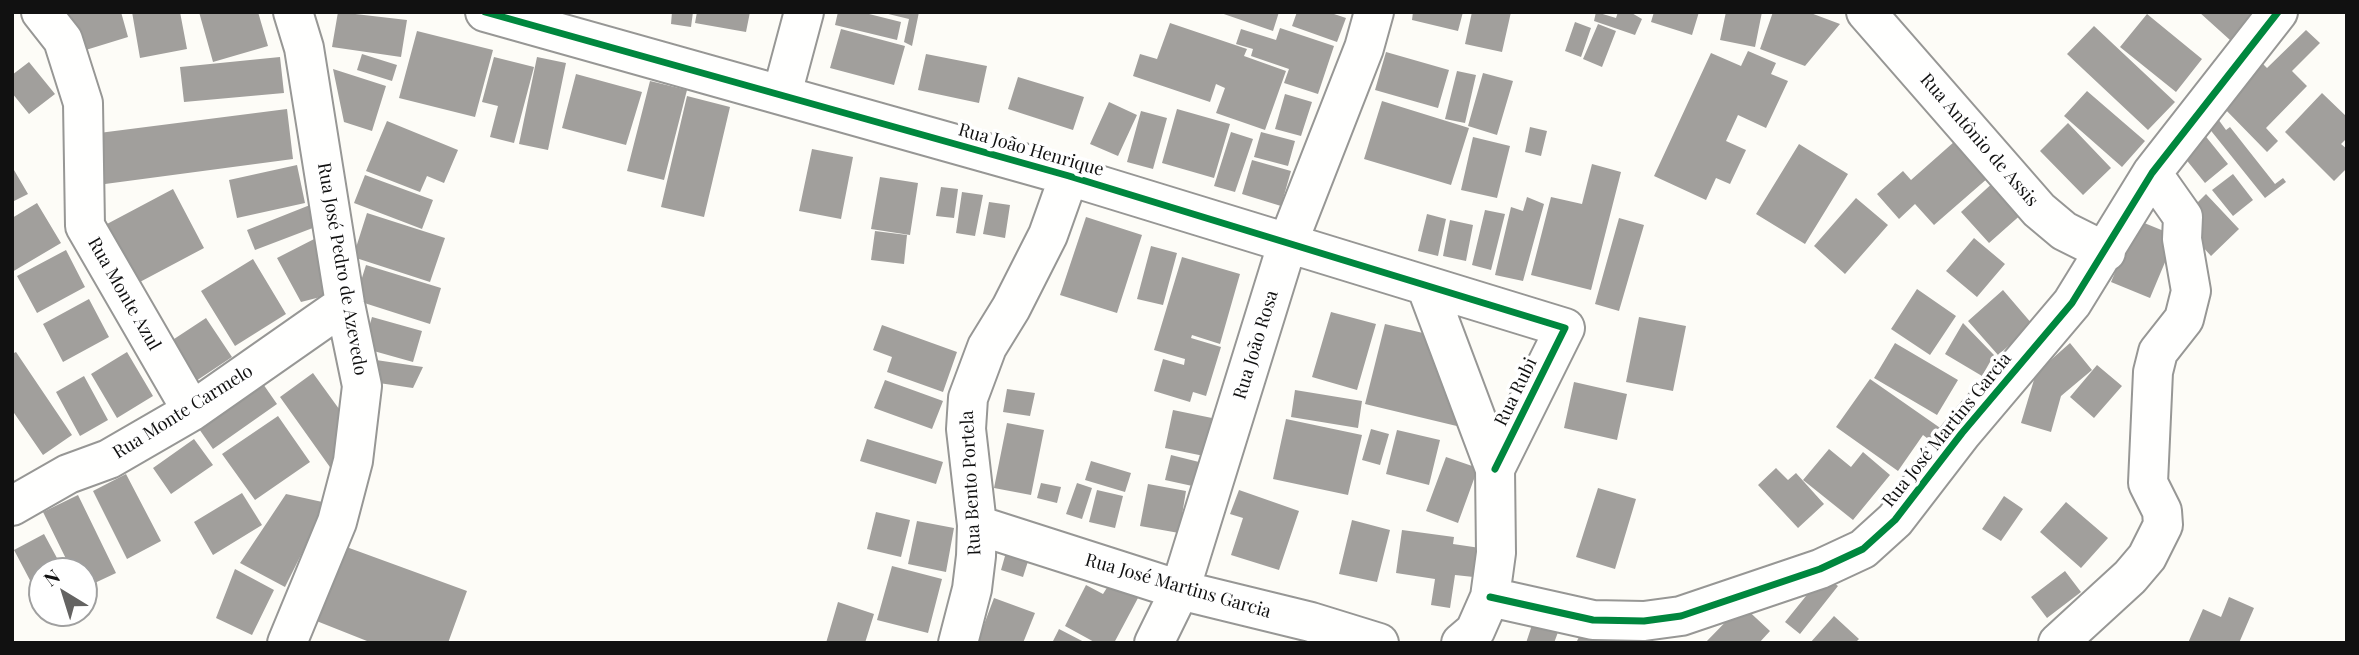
<!DOCTYPE html>
<meta charset="utf-8">
<style>
body{margin:0}
#map{position:relative;width:2359px;height:655px;overflow:hidden;background:#fdfcf7;font-family:"Playfair Display",serif}
canvas{display:block}
.frame{position:absolute;inset:0;border:14px solid #111;pointer-events:none}
.north{position:absolute;left:28px;top:557px;width:70px;height:70px;box-sizing:border-box;background:#fff;border:2px solid #a0a0a0;border-radius:50%;rotate:322deg;font-size:19px;font-weight:700;line-height:28px;text-align:center;color:#111}
.north::after{content:'';display:block;margin:auto;width:24px;height:32px;background:#646362;clip-path:polygon(50% 0,100% 100%,50% 72%,0 100%)}
</style>
<div id="map">
<canvas width="2359" height="655"></canvas>
<div class="frame"></div>
<div class="north">N</div>
</div>
<script>
const ctx = document.querySelector('canvas').getContext('2d');
ctx.lineJoin = 'round';
function fill(path, color) { ctx.fillStyle = color; ctx.fill(path, 'evenodd'); }
const poly = rows => new Path2D(rows.map(r => 'M' + r).join(''));
function trace(path, color, width, dash) { ctx.strokeStyle = color; ctx.lineWidth = width; ctx.lineCap = dash ? 'butt' : 'round'; ctx.setLineDash(dash || []); ctx.stroke(path); }
function drawText(font, color, halo, rows, align = 'center') {
  ctx.font = font + ' "Playfair Display",serif'; ctx.lineWidth = 7; ctx.setLineDash([]); ctx.textBaseline = 'middle'; ctx.strokeStyle = halo; ctx.fillStyle = color; for (const [text, x, y, turn = 0] of rows) {
    ctx.save(); ctx.translate(x, y); ctx.rotate((+turn || 0) * Math.PI / 180); ctx.textAlign = isNaN(turn) ? turn : align; if (halo) ctx.strokeText(text, 0, 0); ctx.fillText(text, 0, 0); ctx.restore();
  }
}
const building = poly([
 [64,12,121,12,128,37,76,53],
 [132,12,180,12,187,49,140,58],
 [199,12,258,12,268,46,213,62],
 [338,12,407,20,401,57,332,47],
 [672,12,693,12,691,27,671,24],
 [697,12,750,12,746,32,695,23],
 [838,12,861,12,901,22,897,40,835,25],
 [880,12,919,12,912,46,904,42,909,19],
 [1218,12,1279,12,1273,31],
 [1297,12,1328,12,1346,18,1337,42,1292,26],
 [1413,12,1463,12,1458,31,1412,20],
 [1472,12,1511,12,1502,52,1465,44],
 [1596,12,1616,18,1618,12,1630,12,1642,19,1635,35,1594,21],
 [1654,12,1699,12,1692,35,1651,22],
 [1726,12,1762,12,1755,47,1720,40],
 [1773,12,1808,12,1840,24,1805,66,1760,49],
 [2199,12,2255,12,2230,40],
 [2147,14,2202,59,2176,92,2120,47],
 [1575,22,1591,28,1581,57,1565,51],
 [1170,23,1247,49,1244,56,1286,71,1265,130,1216,113,1225,88,1216,84,1210,102,1133,76,1140,54,1157,59],
 [1598,24,1616,31,1602,67,1583,59],
 [2094,26,2175,102,2148,130,2067,54],
 [1280,28,1334,46,1318,94,1284,83,1289,69,1251,56,1253,49,1236,44,1241,29,1276,40],
 [841,29,905,46,894,85,830,68],
 [2306,30,2320,43,2292,71,2307,86,2266,128,2278,141,2267,152,2221,105,2263,64,2267,68],
 [417,31,493,50,475,117,399,98],
 [1748,51,1776,63,1771,74,1788,81,1766,128,1738,115,1726,141,1746,150,1730,184,1716,178,1706,200,1654,176,1711,53,1741,66],
 [1386,52,1449,70,1438,108,1375,90],
 [362,54,397,65,392,81,357,70],
 [926,54,987,66,979,103,918,90],
 [280,57,284,93,184,102,180,67],
 [494,57,534,67,514,143,490,137,498,106,482,102],
 [537,57,566,63,548,150,519,144],
 [29,62,55,94,29,114,12,93,12,75],
 [333,69,386,86,372,131,344,122],
 [1457,71,1476,75,1465,123,1445,119],
 [1483,73,1513,81,1497,135,1468,126],
 [576,74,642,92,626,145,562,128],
 [1018,77,1084,97,1073,130,1008,109],
 [650,81,687,90,664,180,627,171],
 [2087,91,2145,141,2122,167,2064,116],
 [2322,93,2347,117,2347,138,2341,144,2347,149,2347,168,2334,181,2285,132],
 [1285,94,1312,102,1301,136,1275,129],
 [687,96,730,107,704,217,661,207],
 [1382,101,1469,128,1451,185,1364,159],
 [1109,102,1137,115,1118,156,1090,144],
 [287,109,293,159,105,184,99,133],
 [1177,109,1230,124,1214,178,1162,163],
 [1141,111,1167,118,1153,169,1127,162],
 [2218,119,2226,130,2230,127,2275,184,2283,178,2286,182,2265,198,2208,127],
 [387,121,458,150,444,183,427,176,420,192,366,171],
 [2068,123,2111,168,2083,195,2040,151],
 [1530,127,1547,131,1541,156,1525,152],
 [1231,132,1253,139,1235,192,1214,186],
 [1261,132,1295,141,1288,166,1254,157],
 [2203,133,2228,164,2205,183,2180,152],
 [1963,134,1996,171,1934,225,1915,204,1899,219,1877,194,1903,171,1911,180],
 [1473,137,1510,146,1497,198,1461,190],
 [1799,144,1848,174,1805,244,1756,214],
 [812,149,853,157,841,219,799,211],
 [1252,160,1291,171,1281,206,1242,194],
 [1592,164,1621,172,1591,290,1531,275,1551,197,1582,204],
 [297,165,305,203,237,218,229,180],
 [14,170,28,194,12,202,12,171],
 [2233,174,2253,200,2233,216,2212,190],
 [365,175,433,200,422,229,354,203],
 [880,177,918,183,910,235,871,229],
 [1996,180,2024,212,1989,243,1961,212],
 [941,187,958,189,954,218,936,216],
 [173,189,204,248,138,283,107,224],
 [962,192,983,195,975,236,956,233],
 [2206,194,2239,229,2211,256,2202,246,2186,214],
 [1527,197,1544,204,1523,281,1495,275,1511,207,1523,211],
 [1856,198,1888,225,1845,274,1814,246],
 [989,202,1010,205,1005,238,983,234],
 [37,203,61,243,12,272,12,218],
 [310,205,318,226,255,250,247,230],
 [1485,210,1505,214,1491,270,1472,265],
 [367,213,445,238,430,282,353,257],
 [1427,214,1446,219,1438,256,1418,251],
 [1086,217,1142,235,1117,313,1060,295],
 [1619,218,1644,225,1619,311,1595,304],
 [1450,220,1473,225,1466,261,1443,256],
 [2137,220,2176,236,2150,298,2111,282],
 [875,231,907,235,904,264,871,260],
 [322,235,336,293,301,302,277,258],
 [1974,238,2005,264,1977,297,1946,271],
 [1151,246,1177,253,1163,305,1137,299],
 [66,250,85,287,37,313,17,276],
 [1182,257,1240,274,1220,344,1192,335,1191,338,1221,347,1206,396,1193,392,1190,402,1154,391,1163,359,1184,365,1185,359,1154,350],
 [253,259,286,314,235,346,201,291],
 [366,265,441,288,430,324,355,300],
 [1917,289,1956,316,1930,355,1891,329],
 [2003,290,2033,325,1998,355,1968,321],
 [89,299,109,337,63,362,43,324],
 [1331,312,1376,324,1357,390,1312,377],
 [372,317,422,331,413,362,363,348],
 [1639,317,1686,326,1673,391,1626,382],
 [206,318,232,357,193,383,168,343],
 [1963,323,1994,355,1982,376,1945,354],
 [1385,324,1444,338,1465,428,1365,404],
 [882,325,957,352,943,392,887,372,892,357,873,350],
 [1895,343,1958,380,1937,415,1874,378],
 [2070,343,2092,370,2061,396,2051,432,2021,423,2036,373],
 [16,352,72,435,43,455,12,410,12,354],
 [127,352,153,396,117,418,91,374],
 [376,360,423,367,413,388,372,382],
 [2097,365,2122,386,2094,418,2070,397],
 [313,373,347,420,332,470,280,397],
 [84,376,108,420,80,436,56,392],
 [1870,379,1946,432,1936,445,1923,435,1898,471,1836,427],
 [885,380,943,401,932,429,874,408],
 [261,381,277,404,213,449,197,426],
 [1574,382,1627,394,1617,440,1564,428],
 [1007,389,1035,393,1030,416,1003,412],
 [1295,390,1362,401,1358,428,1291,417],
 [1173,410,1212,418,1204,456,1165,448],
 [278,416,310,462,255,500,222,454],
 [1286,419,1362,435,1348,495,1273,479],
 [1007,423,1044,430,1031,495,994,488],
 [1371,429,1389,434,1380,465,1362,460],
 [1397,430,1440,440,1429,485,1386,474],
 [194,439,213,465,171,494,153,468],
 [867,439,943,462,936,484,860,461],
 [1829,449,1851,467,1863,452,1890,475,1853,520,1803,480],
 [1171,455,1203,463,1197,487,1165,480],
 [1446,457,1478,468,1458,523,1426,511],
 [1091,461,1131,473,1125,492,1085,480],
 [1776,468,1788,480,1796,473,1824,504,1798,528,1758,485],
 [126,474,161,541,127,559,93,491],
 [1041,483,1061,487,1057,503,1037,498],
 [1077,483,1092,488,1082,519,1066,514],
 [1148,484,1186,491,1179,533,1140,526],
 [1598,488,1636,499,1615,569,1576,557],
 [1097,490,1123,496,1115,528,1089,522],
 [1239,490,1299,511,1279,570,1231,555,1243,518,1230,514],
 [242,493,262,525,213,555,194,522],
 [286,494,327,503,285,587,240,563],
 [78,495,116,573,84,588,84,571,72,571,43,512],
 [2004,496,2023,509,2001,541,1982,529],
 [2066,502,2108,538,2081,568,2040,532],
 [876,512,910,520,901,557,867,549],
 [1352,520,1390,530,1377,582,1339,574],
 [917,521,954,528,946,572,908,564],
 [1402,530,1454,537,1453,544,1487,549,1483,578,1455,575,1450,608,1431,605,1435,579,1396,573],
 [44,534,64,571,42,571,42,603,14,550],
 [1009,542,1032,549,1023,577,1001,570],
 [341,545,467,591,448,643,372,643,314,620],
 [892,566,942,579,928,633,877,620],
 [235,569,274,590,252,635,216,618],
 [2065,571,2081,592,2047,618,2031,597],
 [1823,575,1838,586,1800,634,1785,622],
 [1110,583,1138,598,1114,643,1096,643,1065,626,1086,585,1103,594],
 [2229,597,2254,608,2239,643,2188,643,2203,609,2221,617],
 [994,598,1035,613,1023,643,977,643],
 [838,602,874,614,865,643,826,643],
 [1742,605,1770,631,1759,643,1705,643],
 [1535,616,1561,624,1554,643,1526,643],
 [1834,616,1859,639,1855,643,1810,643],
 [1585,625,1617,641,1616,643,1576,643],
 [1059,629,1086,643,1052,643]
]);
const minor = poly([
 [41,12,63,40,83,103,85,226,192,411],
 [485,12,1069,176,1565,328,1495,469],
 [1866,12,2039,210,2064,231,2106,252],
 [782,94,804,12],
 [1427,288,1495,469,1496,553,1490,597,1475,631,1461,643],
 [12,506,68,474,109,459,192,411,345,304],
 [977,525,1180,590,1311,622,1379,643],
 [1490,597,1593,620,1644,621,1681,616,1820,569,1863,549,1895,520,1962,433,2072,303,2152,173,2278,12],
 [287,643,337,522,353,461,362,386,345,304,304,48,293,12],
 [958,643,972,589,976,556,977,525,966,429,968,398,987,347,1011,308,1048,235,1069,176],
 [1154,643,1180,590,1287,245,1364,48,1374,12],
 [2058,643,2130,577,2147,557,2163,525,2162,511,2148,483,2153,372,2158,352,2184,319,2191,291,2182,239,2183,217,2152,173]
]);
const cycleway = poly([
 [485,12,1069,176,1565,328,1495,469],
 [1490,597,1593,620,1644,621,1681,616,1820,569,1863,549,1895,520,1962,433,2072,303,2152,173,2278,12]
]);
const streetNames = [
 ["Rua Antônio de Assis",1979,140,49],
 ["Rua João Henrique",1031,150,16],
 ["Rua José Pedro de Azevedo",342,269,80],
 ["Rua Monte Azul",124,294,60],
 ["Rua João Rosa",1256,345,-73],
 ["Rua Rubi",1516,392,-64],
 ["Rua Monte Carmelo",183,412,-32],
 ["Rua José Martins Garcia",1947,430,-51],
 ["Rua Bento Portela",971,483,-93],
 ["Rua José Martins Garcia",1178,586,16]
];
fill(building, '#a19f9c');
trace(minor, '#979795', 42);
trace(minor, '#fffffe', 38);
trace(cycleway, '#00873e', 7);
drawText('18px', '#111', '#fff', streetNames);
</script>
